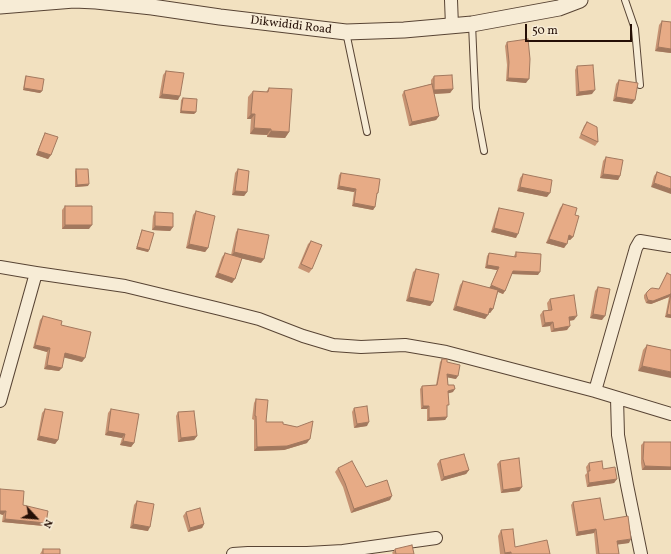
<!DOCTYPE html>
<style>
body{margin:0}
#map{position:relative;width:671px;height:554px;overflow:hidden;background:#f2e1c0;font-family:Vollkorn,serif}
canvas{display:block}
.north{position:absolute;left:16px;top:498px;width:40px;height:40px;-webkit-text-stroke:3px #f7ecd6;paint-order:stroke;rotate:116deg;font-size:11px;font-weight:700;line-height:16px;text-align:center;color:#250f06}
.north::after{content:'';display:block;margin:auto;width:14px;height:18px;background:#250f06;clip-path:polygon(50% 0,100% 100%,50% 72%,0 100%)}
.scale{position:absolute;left:525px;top:24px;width:107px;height:18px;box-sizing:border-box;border:2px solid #250f06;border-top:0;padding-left:5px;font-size:12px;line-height:14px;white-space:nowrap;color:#250f06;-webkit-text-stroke:3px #f7ecd6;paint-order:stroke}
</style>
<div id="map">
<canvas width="671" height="554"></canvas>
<div class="north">N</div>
<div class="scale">50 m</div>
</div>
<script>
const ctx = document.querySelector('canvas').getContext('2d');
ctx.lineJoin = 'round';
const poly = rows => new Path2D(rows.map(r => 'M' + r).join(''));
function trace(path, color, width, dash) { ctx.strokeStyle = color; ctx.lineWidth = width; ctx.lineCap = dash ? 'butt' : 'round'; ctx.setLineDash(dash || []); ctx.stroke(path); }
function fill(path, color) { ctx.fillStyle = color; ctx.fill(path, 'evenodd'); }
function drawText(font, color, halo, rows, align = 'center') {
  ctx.font = font + ' Vollkorn,serif'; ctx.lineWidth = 3; ctx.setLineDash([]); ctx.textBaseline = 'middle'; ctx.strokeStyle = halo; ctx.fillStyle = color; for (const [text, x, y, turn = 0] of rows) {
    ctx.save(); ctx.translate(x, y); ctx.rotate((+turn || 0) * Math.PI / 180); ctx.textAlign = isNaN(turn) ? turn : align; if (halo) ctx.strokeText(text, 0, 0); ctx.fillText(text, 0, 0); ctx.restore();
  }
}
const service = poly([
 [625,0,635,29,640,85],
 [472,24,474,70,476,108,484,151],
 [346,32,367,132]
]);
const minor = poly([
 [451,0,452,26],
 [0,267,36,273,125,286,220,309,259,319,303,336,333,345,361,347,405,345,446,352,595,391,671,414],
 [595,391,636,248,640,241,671,246],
 [617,398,618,435,627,485,641,554],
 [0,401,36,273],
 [343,551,436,538],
 [233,554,248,553,307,553,343,551,343,554]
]);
const tertiary = poly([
 [0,6,74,0,96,1,152,7,220,17,346,32,404,30,472,24,559,8,580,0]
]);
const wall = poly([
 [662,21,671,22,671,53,655,51,659,25],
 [507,42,526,83,506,81,507,65,505,46],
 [577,66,592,94,576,96,575,70],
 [166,71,178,100,159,98,163,75],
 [26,76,42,91,40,93,23,90,25,77],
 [434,76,453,89,450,93,434,94,439,116,436,120,409,126,402,95,404,91,431,84,431,80],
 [619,80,632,104,613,101,616,84],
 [269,88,289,132,285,138,267,137,267,135,250,134,251,119,247,119,248,97,253,91,266,92],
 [183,98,196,112,194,114,180,113,181,100],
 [587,122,598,142,595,146,579,138,584,126],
 [45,133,51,155,48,159,36,155,43,137],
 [606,157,620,176,618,180,600,178,603,161],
 [76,169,88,186,75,187,75,171],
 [238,169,247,192,244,196,232,195,235,173],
 [657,172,671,177,651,187,654,176],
 [341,173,378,193,376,195,375,207,373,210,352,206,354,192,337,189,339,175],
 [523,174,547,197,517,191,520,178],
 [563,204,575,215,573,237,570,240,568,240,564,248,546,243,560,208],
 [65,206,89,229,62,229,62,210],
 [499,208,516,238,491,232,497,212],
 [196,211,208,248,205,252,186,248,193,215],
 [155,212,173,227,170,231,152,230,153,216],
 [238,229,261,263,240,258,232,283,215,277,222,257,225,253,231,255,236,232],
 [142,230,149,250,148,252,136,249,141,232],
 [311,241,312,269,309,273,298,268,308,244],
 [516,252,538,275,512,274,505,291,503,294,498,292,493,309,490,313,488,313,485,319,453,310,460,285,463,281,490,288,497,270,485,268,487,256,489,253,514,257,514,256],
 [416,269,433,302,430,306,406,301,413,272],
 [667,273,671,275,671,318,665,317,669,297,651,304,646,303,644,298,644,295,647,292,659,289],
 [598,287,602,320,590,318,595,291],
 [550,299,574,320,569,321,567,330,551,332,550,326,542,327,540,315,543,311,548,310,547,303],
 [43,316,61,325,82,362,64,357,59,371,44,369,47,352,33,348,40,320],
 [647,345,671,350,638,371,643,350],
 [442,359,447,362,456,379,448,377,448,385,453,392,448,393,447,408,447,417,445,420,427,421,427,409,421,409,420,389,422,386,436,385,440,362],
 [256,399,266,422,283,424,297,427,307,443,284,450,254,451,254,420,252,419,254,403],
 [354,408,367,426,354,428,352,412],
 [45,409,58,440,55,444,37,440,42,413],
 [111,409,134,443,131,447,120,445,122,438,105,435,108,413],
 [178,412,197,436,194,440,178,442,176,416],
 [644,442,671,442,671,470,642,470,641,463,641,445],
 [440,460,469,470,466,474,441,481,437,464],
 [500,461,522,487,519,491,501,493,497,464],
 [589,463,603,469,617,479,614,483,587,487,585,475,587,473,586,467],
 [338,468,366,487,390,500,351,513,343,487,335,472],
 [0,489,46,523,44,526,2,522,3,515,0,514],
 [137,501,148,531,130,528,134,505],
 [573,502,629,543,617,544,619,554,596,554,594,533,576,536,571,505],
 [186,512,204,524,202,528,188,532,183,516],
 [501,530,515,547,550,554,500,554,498,536],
 [43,549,60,554,40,554],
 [395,549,414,554,393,554,392,553]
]);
const shadedWall = poly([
 [658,47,671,49,671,53,655,51],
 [508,78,529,79,526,83,506,81],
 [24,88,42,91,40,93,23,90],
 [453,89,450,93,432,94,434,90],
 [595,90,592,94,576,96,579,92],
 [162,94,180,96,178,100,159,98],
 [616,97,635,100,632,104,613,101],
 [181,111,196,112,194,114,180,113],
 [251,114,255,114,251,119,247,119],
 [439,116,436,120,409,126,412,122],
 [254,128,271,129,267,135,250,134],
 [271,131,289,132,285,138,267,137],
 [38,151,51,155,48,159,36,155],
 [603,174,620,176,618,180,600,178],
 [654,183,671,189,671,194,651,187],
 [89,184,88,186,75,187,77,185],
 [339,186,356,189,354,192,337,189],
 [520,187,550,193,547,197,517,191],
 [235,191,247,192,244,196,232,195],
 [354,203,375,207,373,210,352,206],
 [65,225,92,225,89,229,62,229],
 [155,226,173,227,170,231,152,230],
 [494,228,518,234,516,238,491,232],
 [569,235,573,237,570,240,567,239],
 [549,239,567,244,564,248,546,243],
 [189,244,208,248,205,252,186,248],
 [137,247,149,250,148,252,136,249],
 [234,252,264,259,261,263,231,256],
 [487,265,499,267,497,270,485,268],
 [513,271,540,272,538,275,511,274],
 [218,273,235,279,232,283,215,277],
 [491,285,505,291,503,294,489,288],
 [671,294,669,297,651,304,646,303,648,300],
 [409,297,433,302,430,306,406,301],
 [456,306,488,315,485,319,453,310],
 [490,308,493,309,490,313,487,312],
 [593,314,605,316,602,320,590,318],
 [667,314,671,315,671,318,665,317],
 [577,316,574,320,566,321,569,317],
 [553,322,550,326,542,327,545,323],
 [570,326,567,330,551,332,554,329],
 [35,345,50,348,47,352,33,348],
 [65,353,85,358,82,362,62,357],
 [47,365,62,368,59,371,44,369],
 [642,366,671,372,671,378,638,371],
 [447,374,458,376,456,379,445,377],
 [455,389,453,392,446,394,448,391],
 [423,406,429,406,427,409,421,409],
 [447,417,445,420,427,421,429,418],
 [369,422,367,426,354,428,357,424],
 [108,431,125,434,122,438,105,435],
 [39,436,58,440,55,444,37,440],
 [197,436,194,440,178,442,181,438],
 [310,439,307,443,284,450,254,451,257,447],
 [123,441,134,443,131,447,120,445],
 [645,466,671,467,671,470,642,470],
 [469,470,466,474,441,481,444,477],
 [617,479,614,483,587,487,589,483],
 [522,487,519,491,501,493,503,490],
 [392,496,390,500,351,513,354,509],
 [0,511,6,511,3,515,0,514],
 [5,519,46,523,44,526,2,522],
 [133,524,150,527,148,531,130,528],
 [204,524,202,528,188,532,190,528],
 [596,529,594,533,576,536,578,532],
 [631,539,629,543,615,545,617,541],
 [511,552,510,554,504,554,505,553]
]);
const building = poly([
 [662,21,671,22,671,49,658,47,662,21],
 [528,39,530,59,529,79,508,78,509,62,507,42,528,39],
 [593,65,595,90,579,92,577,66,593,65],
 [166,71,184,73,180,96,162,94,166,71],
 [452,75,453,89,434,90,434,76,452,75],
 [26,76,44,79,42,91,24,88,26,76],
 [619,80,638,83,635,100,616,97,619,80],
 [432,84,439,116,412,122,404,91,432,84],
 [269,88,292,89,289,132,271,131,271,129,254,128,255,114,251,114,253,91,268,92,269,88],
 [183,98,197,99,196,112,181,111,183,98],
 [587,122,597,127,598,142,581,134,587,122],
 [45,133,58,137,51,155,38,151,45,133],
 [606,157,623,160,620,176,603,174,606,157],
 [76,169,88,169,89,184,77,185,76,169],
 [238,169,249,171,247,192,235,191,238,169],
 [657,172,671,177,671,189,654,183,657,172],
 [341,173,380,179,378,193,377,193,375,207,354,203,356,189,339,186,341,173],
 [523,174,552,180,550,193,520,187,523,174],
 [563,204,577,208,575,215,579,216,573,237,569,235,567,244,549,239,563,204],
 [65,206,92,206,92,225,65,225,65,206],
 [499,208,524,213,518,234,494,228,499,208],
 [196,211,215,216,208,248,189,244,196,211],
 [155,212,173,213,173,227,155,226,155,212],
 [238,229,269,235,264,259,234,252,238,229],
 [142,230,154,233,149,250,137,247,142,230],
 [311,241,322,245,312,269,301,264,311,241],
 [516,252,541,254,540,272,513,271,505,291,491,285,499,267,487,265,489,253,516,257,516,252],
 [225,253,242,258,235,279,218,273,225,253],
 [416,269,439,274,433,302,409,297,416,269],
 [667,273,671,275,671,294,653,301,648,300,646,294,647,292,650,289,652,288,659,289,667,273],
 [463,281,498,290,493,309,490,308,488,315,456,306,463,281],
 [598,287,610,289,605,316,593,314,598,287],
 [671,294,671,315,667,314,671,294],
 [574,295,577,316,569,317,570,326,554,329,553,322,545,323,543,311,552,310,550,299,574,295],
 [43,316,62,321,61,325,91,332,85,358,65,353,62,368,47,365,50,348,35,345,43,316],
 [647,345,671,350,671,372,642,366,647,345],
 [442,359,447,359,447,362,460,365,458,376,447,374,448,385,454,385,455,389,448,391,449,405,447,405,447,417,429,418,429,406,423,406,422,386,437,385,442,359],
 [256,399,268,400,266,422,283,422,283,424,297,427,313,421,310,439,287,446,257,447,256,416,255,416,256,399],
 [367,406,369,422,357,424,354,408,367,406],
 [45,409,63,412,58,440,39,436,45,409],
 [111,409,139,414,134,443,123,441,125,434,108,431,111,409],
 [194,411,197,436,181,438,178,412,194,411],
 [644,442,671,442,671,467,645,466,643,459,644,442],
 [464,454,469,470,444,477,440,460,464,454],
 [519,458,522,487,503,490,500,461,519,458],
 [352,461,366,487,387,480,392,496,354,509,345,483,338,468,352,461],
 [602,461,603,469,615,467,617,479,589,483,588,471,590,471,589,463,602,461],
 [0,489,24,491,23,505,48,511,46,523,5,519,6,511,0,511,0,489],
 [600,498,604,520,628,516,631,539,617,541,619,554,599,554,596,529,578,532,573,502,600,498],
 [137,501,154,504,150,527,133,524,137,501],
 [200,508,204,524,190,528,186,512,200,508],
 [513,529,515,547,547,540,550,554,511,554,511,552,505,553,501,530,513,529],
 [412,545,414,554,396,554,395,549,412,545],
 [43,549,60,549,60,554,43,554,43,549]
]);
const streetNames = [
 ["Dikwididi Road",291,26,7]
];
trace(service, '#584434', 8);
trace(minor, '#584434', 14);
trace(tertiary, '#584434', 17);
trace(service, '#f7ecd6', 6);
trace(minor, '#f7ecd6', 12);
trace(tertiary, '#f7ecd6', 15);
fill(wall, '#c79373');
fill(shadedWall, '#a2785e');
fill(building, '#e7ab86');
trace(building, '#a2785e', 1);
drawText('12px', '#250f06', '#f7ecd6', streetNames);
</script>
